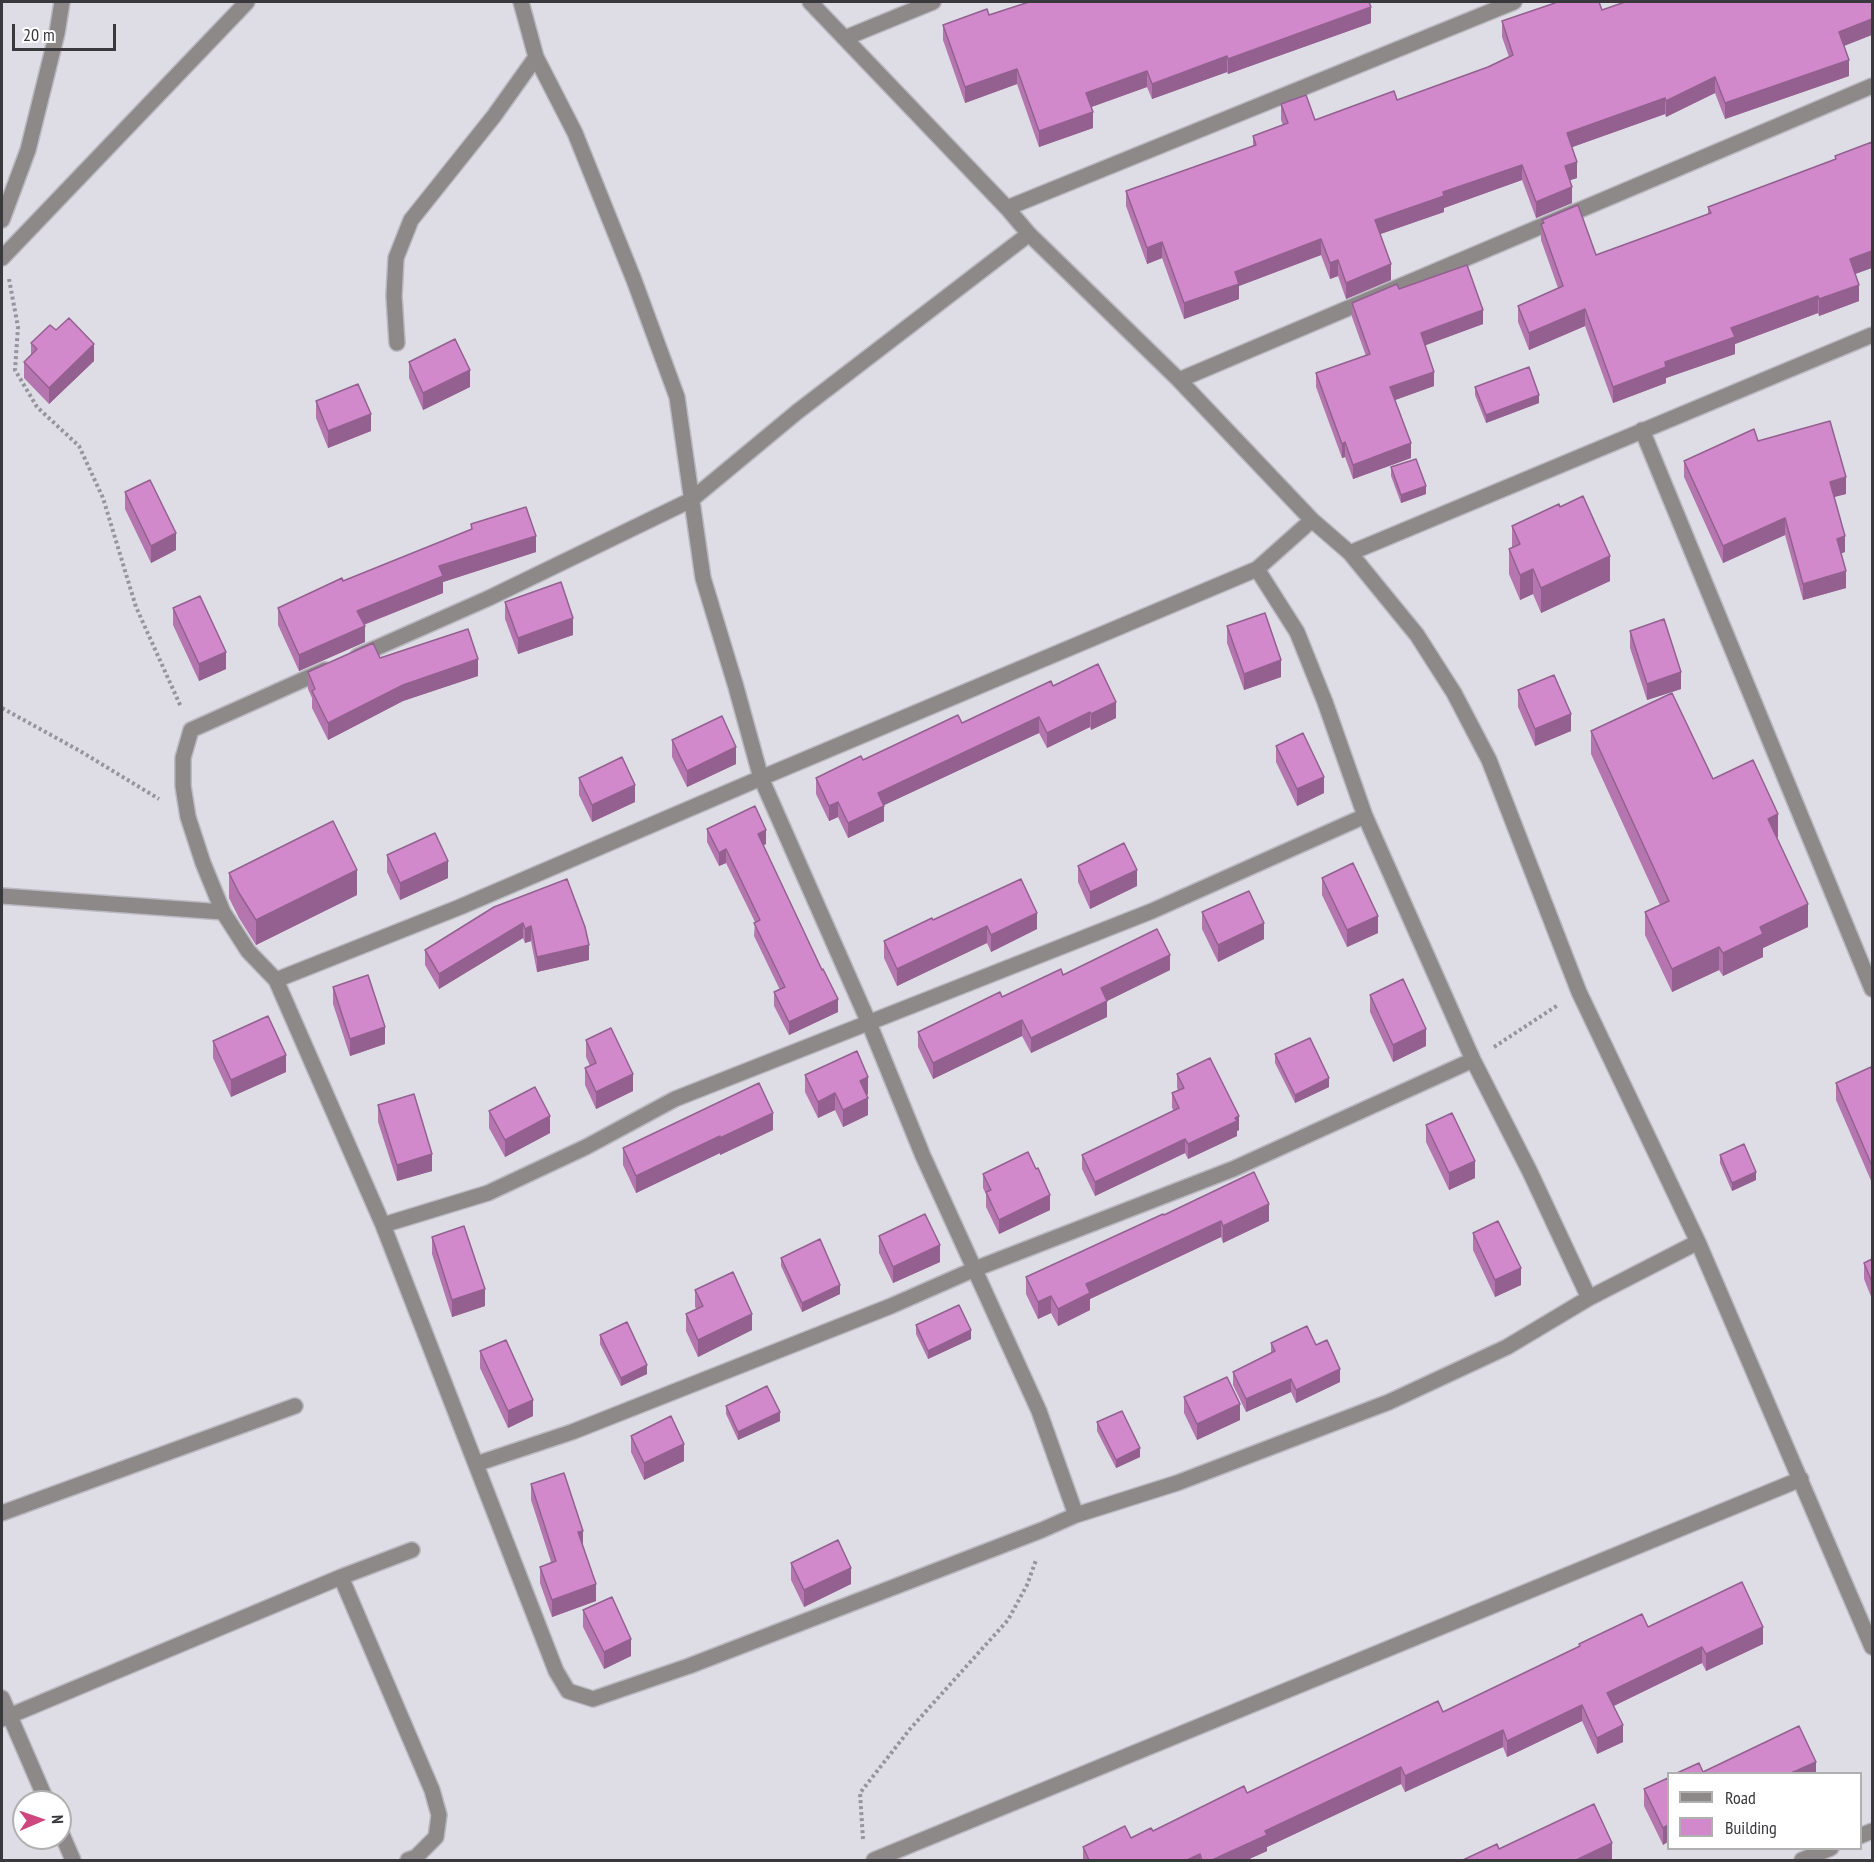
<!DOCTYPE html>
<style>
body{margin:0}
#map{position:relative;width:1874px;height:1862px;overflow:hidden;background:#dedde6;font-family:"PT Sans Narrow",sans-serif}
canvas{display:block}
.frame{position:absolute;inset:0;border:3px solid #39393d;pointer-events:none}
.legend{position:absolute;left:1667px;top:1772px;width:195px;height:78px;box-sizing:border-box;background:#fff;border:2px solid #b0b0b1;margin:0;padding:8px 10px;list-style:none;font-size:18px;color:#39393d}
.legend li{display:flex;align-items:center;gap:12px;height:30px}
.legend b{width:30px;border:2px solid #b0b0b1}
.north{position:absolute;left:12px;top:1790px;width:60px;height:60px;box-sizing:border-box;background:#fff;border:2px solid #b0b0b1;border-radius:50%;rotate:88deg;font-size:16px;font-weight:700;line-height:24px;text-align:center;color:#39393d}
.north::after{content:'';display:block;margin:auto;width:21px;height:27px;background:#cf467f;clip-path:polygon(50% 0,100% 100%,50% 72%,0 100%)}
.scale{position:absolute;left:12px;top:24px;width:104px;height:27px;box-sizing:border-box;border:3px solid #39393d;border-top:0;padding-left:8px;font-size:18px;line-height:21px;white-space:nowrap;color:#39393d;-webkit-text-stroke:4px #fff;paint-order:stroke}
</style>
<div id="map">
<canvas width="1874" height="1862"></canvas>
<div class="frame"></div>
<ul class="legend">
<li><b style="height:8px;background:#8e8989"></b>Road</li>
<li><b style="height:16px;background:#d289cc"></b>Building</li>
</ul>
<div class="north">N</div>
<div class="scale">20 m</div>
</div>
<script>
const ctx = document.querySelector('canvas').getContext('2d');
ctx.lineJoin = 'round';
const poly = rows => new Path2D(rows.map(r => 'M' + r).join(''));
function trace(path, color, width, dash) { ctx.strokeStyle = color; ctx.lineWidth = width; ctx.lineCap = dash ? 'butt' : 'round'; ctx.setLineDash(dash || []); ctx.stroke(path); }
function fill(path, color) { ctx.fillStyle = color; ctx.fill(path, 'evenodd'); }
const path = poly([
 [9,279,18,327,15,370,37,407,79,446,103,498,136,607,181,707],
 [2,708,80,751,159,799],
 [1494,1047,1558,1005],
 [863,1839,860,1793,910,1729,1008,1620,1027,1585,1036,1560]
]);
const minor = poly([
 [521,2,536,57,575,133,634,280,677,397,703,578,736,687,761,778,869,1023,923,1156,1039,1411,1076,1515],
 [810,2,1007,208,1029,234,1179,380,1312,520,1350,553,1417,635,1454,693,1489,760,1579,992,1698,1242,1872,1647],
 [845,38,933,2],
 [1007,208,1514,2],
 [2,220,28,150,57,33,62,2],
 [2,258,247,2],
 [397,343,394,296,396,258,411,220,494,116,536,57],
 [1179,380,1872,86],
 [1642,430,1872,989],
 [1350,553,1872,335],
 [1257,569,1312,520],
 [358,656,489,598,691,500,797,412,1029,234],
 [2,896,223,912],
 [276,980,248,951,223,912,203,863,188,817,183,786,183,758,191,730,325,670],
 [383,1225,488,1193,586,1147,675,1099,1152,911,1365,816],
 [1589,1298,1530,1172,1473,1060,1365,816,1325,702,1297,632,1257,569,761,778,460,907,276,980,383,1225,556,1671,568,1691,593,1699,689,1666,1042,1530,1076,1515,1177,1483,1389,1402,1507,1347,1589,1298,1698,1242],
 [476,1464,572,1432,891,1306,975,1269,1233,1169,1473,1060],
 [2,1513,295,1406],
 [341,1577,432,1790,439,1815,436,1837,416,1857,408,1860],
 [2,1698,47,1802],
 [2,1719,341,1577,412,1550],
 [60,1830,73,1860],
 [1860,1836,1872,1831],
 [874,1860,1801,1479],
 [1802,1860,1831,1848]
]);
const wall = poly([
 [1554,2,1602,10,1844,46,1849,76,1725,119,1715,93,1666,117,1665,114,1572,147,1577,178,1570,180,1572,203,1536,218,1522,180,1444,208,1444,212,1380,234,1391,280,1346,299,1338,276,1330,279,1321,255,1239,286,1239,299,1184,319,1162,258,1147,264,1126,206,1126,191,1253,146,1253,136,1283,125,1281,120,1281,104,1315,120,1397,100,1488,67,1509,57,1502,37,1502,21,1554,4],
 [989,15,1371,23,1228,74,1227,72,1152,99,1147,87,1091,107,1093,128,1039,147,1017,84,965,103,943,40,943,25],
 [1872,142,1855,274,1859,301,1819,316,1818,313,1735,344,1735,354,1666,378,1666,383,1613,403,1585,326,1529,350,1518,322,1518,306,1558,288,1541,240,1541,224,1542,223,1542,220,1596,255,1708,214,1708,207,1835,159,1835,156],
 [1399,289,1483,324,1425,345,1434,386,1394,400,1411,458,1353,479,1345,457,1342,458,1316,387,1316,373,1366,356,1352,317,1352,303],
 [31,343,94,361,49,404,24,378,24,362,31,355],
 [409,362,470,387,423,410,409,378],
 [1475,387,1539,403,1486,423,1475,395],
 [316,401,371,431,328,448,316,418],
 [1758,441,1846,494,1834,497,1845,552,1841,553,1846,588,1803,600,1785,535,1723,563,1684,477,1684,461],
 [1391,467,1426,494,1401,503,1391,476],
 [125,492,176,550,151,563,125,509],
 [1560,507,1610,581,1541,613,1533,594,1520,600,1509,574,1509,549,1512,548,1512,526],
 [471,524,536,552,443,582,443,593,364,625,365,642,299,671,278,625,278,608,471,529],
 [505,602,573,635,518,654,505,619],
 [173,608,226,669,199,681,173,625],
 [1227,626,1281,677,1244,690,1227,643],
 [1630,631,1681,689,1647,700,1630,648],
 [380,658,478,676,403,701,328,740,312,708,312,698,308,689,308,672],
 [1053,686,1116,718,1091,730,1090,727,1047,748,1039,733,884,805,884,821,848,838,838,817,829,821,816,794,816,778,962,723],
 [1518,690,1571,731,1535,746,1518,707],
 [1591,731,1713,779,1778,837,1777,838,1808,927,1763,948,1763,957,1723,976,1719,970,1672,992,1645,935,1645,912,1660,905,1591,754],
 [672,740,736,764,687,787,672,757],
 [1276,746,1324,793,1297,806,1276,762],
 [579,778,635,802,592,822,579,795],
 [707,829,766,844,763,845,838,1012,789,1035,774,1006,774,992,780,990,754,936,755,922,726,863,719,866,707,842],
 [387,855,448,878,400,900,387,872],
 [1078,866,1137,886,1090,909,1078,882],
 [229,873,357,895,256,945,239,918,229,898],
 [1322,878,1378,933,1347,947,1322,895],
 [494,907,589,960,537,972,531,941,525,943,523,938,439,989,425,965,425,950],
 [1202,912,1264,939,1218,962,1202,929],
 [933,920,1037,929,991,952,987,943,897,986,884,958,884,941],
 [1170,970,1107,1001,1107,1017,1031,1053,1022,1036,933,1079,918,1047,918,1032,1002,997,1063,975],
 [333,987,385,1044,350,1056,333,1004],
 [1370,995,1426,1046,1393,1062,1370,1012],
 [586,1040,633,1091,596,1109,585,1085,585,1068,590,1066,586,1057],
 [213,1041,286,1072,231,1097,213,1058],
 [1275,1054,1329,1087,1295,1103,1275,1063],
 [1872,1070,1872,1183,1836,1100,1836,1083],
 [1177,1074,1239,1130,1237,1131,1237,1136,1188,1159,1185,1153,1095,1196,1082,1169,1082,1155,1174,1111,1172,1108,1172,1093,1178,1090,1177,1088],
 [805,1075,868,1094,867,1095,868,1115,843,1127,835,1110,818,1118,805,1092],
 [378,1105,432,1171,397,1181,378,1122],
 [489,1111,550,1133,505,1157,489,1128],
 [1426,1125,1475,1178,1449,1190,1426,1142],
 [773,1130,720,1155,720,1153,636,1193,623,1165,623,1148],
 [1720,1155,1756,1180,1732,1191,1720,1163],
 [983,1174,1050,1210,999,1234,986,1207,986,1194,983,1188],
 [1164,1215,1269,1221,1223,1243,1221,1237,1090,1299,1090,1310,1058,1326,1051,1313,1038,1319,1026,1294,1026,1277],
 [1473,1233,1521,1285,1495,1297,1473,1250],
 [879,1236,940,1262,893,1283,879,1253],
 [432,1237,485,1306,452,1317,432,1254],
 [781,1258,840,1294,802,1312,781,1266],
 [1872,1259,1872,1299,1864,1279,1864,1263],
 [695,1290,752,1330,698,1357,686,1331,686,1314,697,1309,695,1307],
 [916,1325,971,1339,928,1359,916,1334],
 [600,1335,647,1374,621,1386,600,1344],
 [1271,1343,1316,1345,1340,1382,1296,1403,1291,1392,1246,1412,1233,1385,1233,1372,1271,1353],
 [480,1351,533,1416,508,1428,480,1368],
 [1184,1397,1240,1420,1197,1440,1184,1413],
 [726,1406,780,1421,738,1440,726,1414],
 [1097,1422,1140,1457,1116,1468,1097,1431],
 [631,1436,684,1461,644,1480,631,1452],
 [531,1484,583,1547,596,1601,552,1617,540,1583,540,1567,551,1562,531,1500],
 [791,1563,851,1584,804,1607,791,1580],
 [583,1610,631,1656,604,1669,583,1627],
 [1648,1627,1763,1644,1706,1671,1702,1663,1614,1706,1623,1742,1597,1754,1582,1721,1507,1757,1503,1747,1405,1792,1401,1784,1267,1847,1267,1851,1247,1860,1083,1860,1083,1847,1131,1838,1153,1831,1247,1793,1443,1712,1579,1647,1579,1644],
 [1668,1778,1663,1845,1644,1806,1644,1789]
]);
const shadedWall = poly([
 [1371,7,1371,23,1228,74,1228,59],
 [1872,19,1872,35,1839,48,1839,32],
 [1227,56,1227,72,1152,99,1152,84],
 [1849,60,1849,76,1725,119,1725,103],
 [1017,69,1017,84,965,103,965,87],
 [1147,71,1147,87,1086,109,1086,93],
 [1715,77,1715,93,1666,117,1666,101],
 [1665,98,1665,114,1567,149,1567,133],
 [1093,112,1093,128,1039,147,1039,131],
 [1577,162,1577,178,1565,182,1565,166],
 [1522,165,1522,180,1444,208,1444,212,1375,236,1375,220,1443,192],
 [1572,187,1572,203,1536,218,1536,202],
 [1321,239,1321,255,1239,286,1239,299,1184,319,1184,303,1235,272],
 [1162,242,1162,258,1147,264,1147,248],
 [1872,251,1872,268,1850,276,1850,259],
 [1338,260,1338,276,1330,279,1330,263],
 [1391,264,1391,280,1346,299,1346,283],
 [1859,285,1859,301,1819,316,1819,299],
 [1818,296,1818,313,1735,344,1735,354,1666,378,1666,383,1613,403,1613,387,1665,362,1731,328],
 [1585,309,1585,326,1529,350,1529,333],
 [1483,310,1483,324,1421,347,1421,333],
 [94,344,94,361,49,404,49,388],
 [470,370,470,387,423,410,423,393],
 [1434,372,1434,386,1390,402,1390,387],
 [1539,395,1539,403,1486,423,1486,415],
 [371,414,371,431,328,448,328,431],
 [1345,442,1345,457,1342,458,1342,444],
 [1411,443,1411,458,1353,479,1353,465],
 [1846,477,1846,494,1830,498,1830,482],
 [1426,486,1426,494,1401,503,1401,495],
 [1785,518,1785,535,1723,563,1723,546],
 [176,533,176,550,151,563,151,546],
 [536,536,536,552,443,582,443,593,357,627,357,611,439,566],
 [1845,536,1845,552,1837,555,1837,539],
 [1610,556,1610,581,1541,613,1541,588],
 [1533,569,1533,594,1520,600,1520,575],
 [1846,571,1846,588,1803,600,1803,584],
 [573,618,573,635,518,654,518,638],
 [365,626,365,642,299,671,299,655],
 [226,652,226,669,199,681,199,664],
 [478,659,478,676,403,701,328,740,328,723,403,685],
 [1281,660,1281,677,1244,690,1244,674],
 [1681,672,1681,689,1647,700,1647,684],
 [1116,702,1116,718,1091,730,1091,714],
 [1090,712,1090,727,1047,748,1047,733],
 [1571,714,1571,731,1535,746,1535,729],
 [1039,717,1039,733,878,808,878,793],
 [736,747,736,764,687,787,687,771],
 [1324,777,1324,793,1297,806,1297,789],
 [635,785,635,802,592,822,592,805],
 [838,802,838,817,829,821,829,806],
 [884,806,884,821,848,838,848,823],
 [1778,814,1778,837,1768,842,1768,819],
 [766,830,766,844,758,848,758,834],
 [726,849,726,863,719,866,719,853],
 [448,861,448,878,400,900,400,883],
 [357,870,357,895,256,945,256,920],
 [1137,870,1137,886,1090,909,1090,892],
 [1808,904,1808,927,1763,948,1763,957,1723,976,1723,953,1760,927],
 [1037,913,1037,929,991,952,991,935],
 [1378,916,1378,933,1347,947,1347,930],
 [523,923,523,938,439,989,439,974],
 [1264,923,1264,939,1218,962,1218,945],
 [531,926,531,941,525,943,525,929],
 [987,926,987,943,897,986,897,969],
 [589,945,589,960,537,972,537,957],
 [1719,947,1719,970,1672,992,1672,969],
 [1170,955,1170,970,1101,1004,1101,988],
 [838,999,838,1012,789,1035,789,1022],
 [1107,1001,1107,1017,1031,1053,1031,1038],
 [1022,1020,1022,1036,933,1079,933,1063],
 [385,1027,385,1044,350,1056,350,1039],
 [1426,1029,1426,1046,1393,1062,1393,1045],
 [286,1055,286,1072,231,1097,231,1080],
 [633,1074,633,1091,596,1109,596,1092],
 [868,1077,868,1094,860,1098,860,1081],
 [1329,1078,1329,1087,1295,1103,1295,1095],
 [835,1093,835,1110,818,1118,818,1102],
 [868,1098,868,1115,843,1127,843,1110],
 [773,1113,773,1130,720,1155,720,1138],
 [550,1116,550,1133,505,1157,505,1140],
 [1239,1116,1239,1130,1237,1131,1237,1136,1188,1159,1188,1144],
 [720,1136,720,1153,636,1193,636,1176],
 [1185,1139,1185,1153,1095,1196,1095,1182],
 [432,1154,432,1171,397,1181,397,1165],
 [1475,1161,1475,1178,1449,1190,1449,1173],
 [1756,1172,1756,1180,1732,1191,1732,1183],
 [1050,1195,1050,1210,999,1234,999,1220],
 [1269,1204,1269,1221,1223,1243,1223,1226],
 [1221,1221,1221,1237,1090,1299,1090,1310,1058,1326,1058,1309,1086,1284],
 [940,1245,940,1262,893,1283,893,1267],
 [1521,1268,1521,1285,1495,1297,1495,1280],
 [840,1285,840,1294,802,1312,802,1303],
 [485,1289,485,1306,452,1317,452,1300],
 [1051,1296,1051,1313,1038,1319,1038,1302],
 [752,1314,752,1330,698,1357,698,1340],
 [971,1330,971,1339,928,1359,928,1351],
 [647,1365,647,1374,621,1386,621,1378],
 [1340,1369,1340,1382,1296,1403,1296,1390],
 [1291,1379,1291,1392,1246,1412,1246,1399],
 [533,1400,533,1416,508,1428,508,1411],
 [1240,1404,1240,1420,1197,1440,1197,1424],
 [780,1412,780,1421,738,1440,738,1432],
 [684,1444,684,1461,644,1480,644,1463],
 [1140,1448,1140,1457,1116,1468,1116,1460],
 [583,1531,583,1547,578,1532],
 [851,1568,851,1584,804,1607,804,1590],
 [596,1584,596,1601,552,1617,552,1600],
 [1763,1627,1763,1644,1706,1671,1706,1654],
 [631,1639,631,1656,604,1669,604,1652],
 [1702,1647,1702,1663,1607,1709,1607,1693],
 [1582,1705,1582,1721,1507,1757,1507,1741],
 [1623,1725,1623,1742,1597,1754,1597,1738],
 [1503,1730,1503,1747,1405,1792,1405,1776],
 [1816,1762,1816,1773,1791,1773],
 [1401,1767,1401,1784,1267,1847,1267,1851,1247,1860,1212,1860,1265,1831],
 [1668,1825,1668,1842,1663,1845,1663,1828],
 [1612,1843,1612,1860,1576,1860],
 [1200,1854,1200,1860,1187,1860]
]);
const building = poly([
 [1029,2,1369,2,1371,7,1228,59,1227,56,1152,84,1147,71,1086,93,1093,112,1039,131,1017,69,965,87,943,25,987,9,989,15,1029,2],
 [1554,2,1599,2,1602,10,1625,2,1872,2,1872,19,1839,32,1849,60,1725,103,1715,77,1666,101,1665,98,1567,133,1577,162,1565,166,1572,187,1536,202,1522,165,1443,192,1444,196,1375,220,1391,264,1346,283,1338,260,1330,263,1321,239,1235,272,1239,284,1184,303,1162,242,1147,248,1126,191,1256,145,1253,136,1288,123,1281,104,1306,95,1315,120,1394,91,1397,100,1488,67,1513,55,1502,21,1555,3,1554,2],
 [1872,142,1872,251,1850,259,1859,285,1819,299,1818,296,1731,328,1735,337,1665,362,1666,367,1613,387,1585,309,1529,333,1518,306,1563,286,1541,224,1544,223,1542,220,1578,205,1596,255,1711,213,1708,207,1836,159,1835,156,1872,142],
 [1467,265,1483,310,1421,333,1434,372,1390,387,1411,443,1353,465,1345,442,1342,444,1316,373,1370,354,1352,303,1397,284,1399,289,1467,265],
 [69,318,94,344,49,388,24,362,37,349,31,343,50,325,56,330,69,318],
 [455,339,470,370,423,393,409,362,455,339],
 [1529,367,1539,395,1486,415,1475,387,1529,367],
 [358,384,371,414,328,431,316,401,358,384],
 [1830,421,1846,477,1830,482,1845,536,1837,539,1846,571,1803,584,1785,518,1723,546,1684,461,1754,429,1758,441,1830,421],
 [1416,459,1426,486,1401,495,1391,467,1416,459],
 [150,480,176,533,151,546,125,492,150,480],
 [1583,496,1610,556,1541,588,1533,569,1520,575,1509,549,1520,544,1512,526,1559,504,1560,507,1583,496],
 [526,507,536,536,439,566,443,576,357,611,365,626,299,655,278,608,342,578,343,581,472,529,471,524,526,507],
 [561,582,573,618,518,638,505,602,561,582],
 [200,596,226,652,199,664,173,608,200,596],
 [1265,613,1281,660,1244,674,1227,626,1265,613],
 [1664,619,1681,672,1647,684,1630,631,1664,619],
 [468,629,478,659,403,685,328,723,312,691,315,689,308,672,373,643,380,658,468,629],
 [1098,664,1116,702,1091,714,1090,712,1047,733,1039,717,878,793,884,806,848,823,838,802,829,806,816,778,861,756,863,760,958,715,962,723,1051,681,1053,686,1098,664],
 [1554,675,1571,714,1535,729,1518,690,1554,675],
 [1672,693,1713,779,1753,760,1778,814,1768,819,1808,904,1760,927,1763,934,1723,953,1719,947,1672,969,1645,912,1669,901,1591,731,1672,693],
 [722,716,736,747,687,771,672,740,722,716],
 [1303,733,1324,777,1297,789,1276,746,1303,733],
 [622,757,635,785,592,805,579,778,622,757],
 [755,806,766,830,758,834,822,970,823,969,838,999,789,1022,774,992,785,987,754,923,760,920,726,849,719,853,707,829,755,806],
 [333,821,357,870,256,920,239,893,229,873,333,821],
 [435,833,448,861,400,883,387,855,435,833],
 [1124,843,1137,870,1090,892,1078,866,1124,843],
 [1353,863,1378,916,1347,930,1322,878,1353,863],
 [567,879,585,927,589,945,537,957,531,926,525,929,523,923,439,974,425,950,494,907,567,879],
 [1021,879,1037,913,991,935,987,926,897,969,884,941,932,918,933,920,1021,879],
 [1249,891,1264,923,1218,945,1202,912,1249,891],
 [1157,929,1170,955,1101,988,1107,1001,1031,1038,1022,1020,933,1063,918,1032,1000,992,1002,997,1061,969,1063,975,1157,929],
 [368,975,385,1027,350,1039,333,987,368,975],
 [1403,979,1426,1029,1393,1045,1370,995,1403,979],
 [268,1016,286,1055,231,1080,213,1041,268,1016],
 [611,1028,633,1074,596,1092,585,1068,596,1063,586,1040,611,1028],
 [1310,1038,1329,1078,1295,1095,1275,1054,1310,1038],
 [857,1051,868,1077,860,1081,868,1098,843,1110,835,1093,818,1102,805,1075,857,1051],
 [1210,1058,1239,1116,1235,1118,1237,1121,1188,1144,1185,1139,1095,1182,1082,1155,1179,1108,1172,1093,1184,1088,1177,1074,1210,1058],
 [1871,1067,1872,1070,1872,1166,1836,1083,1871,1067],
 [759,1083,773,1113,720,1138,720,1136,636,1176,623,1148,759,1083],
 [535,1087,550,1116,505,1140,489,1111,535,1087],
 [414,1094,432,1154,397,1165,378,1105,414,1094],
 [1452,1113,1475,1161,1449,1173,1426,1125,1452,1113],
 [1744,1144,1756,1172,1732,1183,1720,1155,1744,1144],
 [1028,1152,1036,1169,1038,1168,1050,1195,999,1220,986,1192,991,1190,983,1174,1028,1152],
 [1254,1172,1269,1204,1223,1226,1221,1221,1086,1284,1090,1293,1058,1309,1051,1296,1038,1302,1026,1277,1163,1214,1164,1215,1254,1172],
 [925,1214,940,1245,893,1267,879,1236,925,1214],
 [1498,1221,1521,1268,1495,1280,1473,1233,1498,1221],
 [464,1226,485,1289,452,1300,432,1237,464,1226],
 [820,1239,840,1285,802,1303,781,1258,820,1239],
 [1872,1259,1872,1282,1864,1263,1872,1259],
 [733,1272,752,1314,698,1340,686,1314,703,1306,695,1290,733,1272],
 [959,1305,971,1330,928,1351,916,1325,959,1305],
 [627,1322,647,1365,621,1378,600,1335,627,1322],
 [1307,1326,1316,1345,1327,1340,1340,1369,1296,1390,1291,1379,1246,1399,1233,1372,1275,1351,1271,1343,1307,1326],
 [506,1340,533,1400,508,1411,480,1351,506,1340],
 [1227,1377,1240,1404,1197,1424,1184,1397,1227,1377],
 [767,1386,780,1412,738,1432,726,1406,767,1386],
 [1122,1411,1140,1448,1116,1460,1097,1422,1122,1411],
 [671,1416,684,1444,644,1463,631,1436,671,1416],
 [564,1473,583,1531,578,1532,596,1584,552,1600,540,1567,556,1561,531,1484,564,1473],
 [838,1540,851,1568,804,1590,791,1563,838,1540],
 [1742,1582,1763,1627,1706,1654,1702,1647,1607,1693,1623,1725,1597,1738,1582,1705,1507,1741,1503,1730,1405,1776,1401,1767,1265,1831,1267,1835,1212,1860,1202,1860,1200,1854,1187,1860,1089,1860,1083,1847,1125,1826,1131,1838,1151,1828,1153,1831,1244,1786,1247,1793,1438,1701,1443,1712,1580,1646,1579,1644,1642,1614,1648,1627,1742,1582],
 [612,1597,631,1639,604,1652,583,1610,612,1597],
 [1799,1726,1816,1762,1791,1773,1677,1773,1699,1763,1703,1772,1799,1726],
 [1668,1778,1668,1825,1663,1828,1644,1789,1668,1778],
 [1594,1804,1612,1843,1576,1860,1463,1860,1497,1844,1499,1849,1594,1804]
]);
trace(minor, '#bab9c1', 18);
trace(path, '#96959c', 4, [3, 3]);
trace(minor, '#8e8989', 15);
fill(wall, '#b576af');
fill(shadedWall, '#93608f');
fill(building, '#d289cc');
trace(building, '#93608f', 1.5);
</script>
